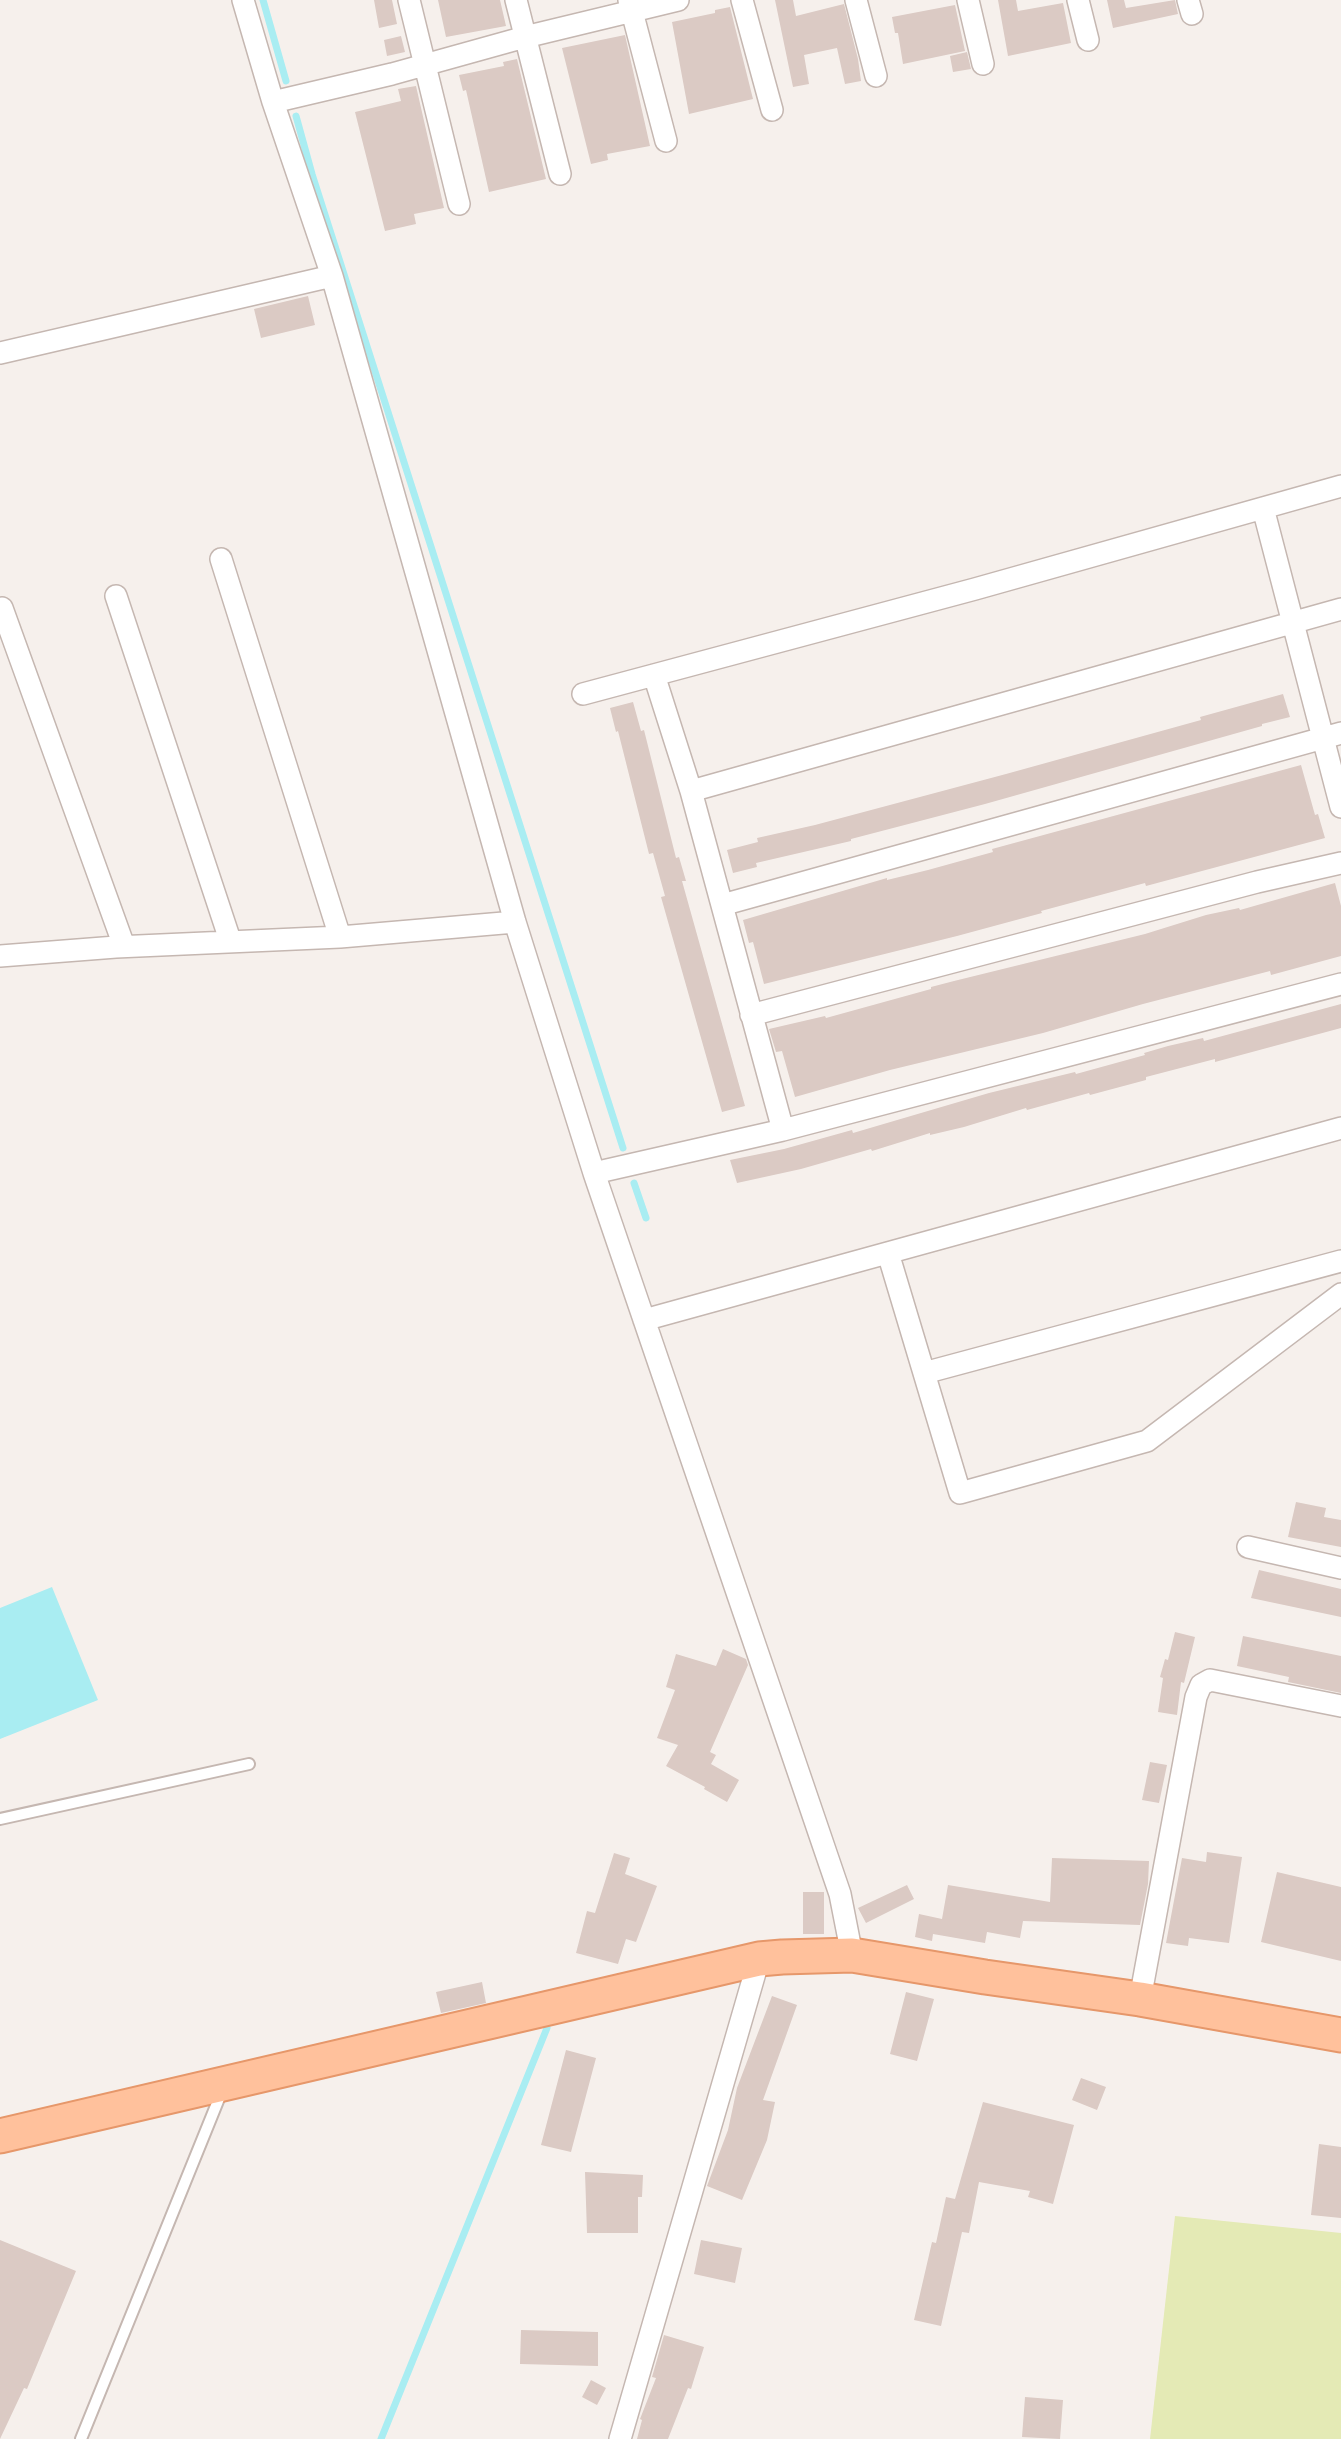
<!DOCTYPE html>
<style>
body{margin:0}
canvas{display:block;background:#f6f0ec}
</style>
<canvas width="1341" height="2439"></canvas>
<script>
const ctx = document.querySelector('canvas').getContext('2d');
ctx.lineJoin = 'round';
function fill(path, color) { ctx.fillStyle = color; ctx.fill(path, 'evenodd'); }
const poly = rows => new Path2D(rows.map(r => 'M' + r).join(''));
function trace(path, color, width, dash) { ctx.strokeStyle = color; ctx.lineWidth = width; ctx.lineCap = dash ? 'butt' : 'round'; ctx.setLineDash(dash || []); ctx.stroke(path); }
const green = poly([
 [1175,2216,1341,2233,1341,2439,1150,2439]
]);
const water = poly([
 [52,1587,98,1700,0,1739,0,1608]
]);
const stream = poly([
 [263,0,286,81],
 [296,116,312,174,623,1148],
 [634,1183,646,1218],
 [381,2439,547,2028]
]);
const building = poly([
 [374,0,392,0,397,24,379,28],
 [438,0,500,0,506,26,446,37],
 [775,0,793,0,796,16,844,4,858,59,861,81,845,84,837,48,804,55,809,84,793,87],
 [998,0,1016,0,1018,11,1063,3,1071,43,1008,56],
 [1107,0,1124,0,1126,8,1175,0,1178,14,1113,28],
 [955,5,965,51,903,64,898,33,895,33,892,17],
 [730,7,753,99,689,114,672,22,715,13,715,10],
 [625,35,650,146,607,154,608,160,591,164,562,48],
 [401,36,405,52,387,56,384,40],
 [967,52,971,69,953,72,950,56],
 [517,59,546,179,489,192,466,90,463,91,459,75,504,66,503,62],
 [416,86,444,208,414,214,416,224,385,231,355,112,401,101,398,89],
 [308,296,315,325,261,338,254,309],
 [1283,694,1290,717,1262,724,1262,726,985,804,851,839,851,841,756,863,757,867,733,873,727,850,758,842,757,838,815,825,1006,774,1201,720,1200,717],
 [633,702,641,731,644,730,676,858,679,857,686,881,682,881,745,1106,722,1112,661,897,665,896,653,853,649,854,618,731,616,732,610,708],
 [1301,765,1315,815,1318,814,1325,838,1146,886,1145,883,1041,911,1042,913,957,936,764,984,753,942,749,943,743,920,887,878,887,880,928,870,993,852,992,849],
 [1335,883,1341,906,1341,956,1271,975,1270,971,1143,1004,1043,1033,890,1070,795,1097,782,1051,776,1052,769,1029,825,1016,826,1018,931,989,931,987,954,981,1145,934,1206,915,1239,908,1240,910],
 [1341,1004,1341,1028,1215,1062,1215,1059,1146,1077,1146,1080,1090,1095,1089,1093,1027,1110,1026,1108,964,1127,930,1135,930,1133,872,1151,871,1149,801,1169,737,1183,730,1160,784,1149,852,1130,853,1133,989,1093,1075,1072,1076,1074,1145,1055,1144,1053,1168,1046,1203,1038,1204,1041],
 [1296,1502,1326,1508,1324,1517,1341,1520,1341,1547,1288,1537],
 [1259,1570,1341,1589,1341,1617,1251,1598],
 [1175,1632,1195,1637,1184,1683,1181,1682,1177,1715,1158,1712,1163,1678,1160,1677,1165,1659,1168,1660],
 [1243,1636,1341,1656,1341,1693,1288,1682,1289,1677,1237,1666],
 [723,1649,746,1659,748,1665,710,1752,716,1755,711,1764,739,1780,727,1802,704,1789,705,1787,666,1766,678,1745,657,1738,675,1690,666,1687,676,1654,716,1666],
 [1150,1762,1167,1765,1159,1803,1142,1800],
 [1207,1852,1242,1857,1229,1943,1189,1938,1188,1946,1166,1943,1182,1858,1206,1862],
 [614,1853,630,1858,625,1874,657,1886,636,1942,626,1939,618,1964,576,1953,587,1911,595,1913],
 [1052,1858,1149,1861,1148,1884,1140,1925,1023,1921,1020,1938,987,1932,985,1943,933,1934,932,1941,915,1937,919,1914,942,1919,948,1885,1050,1902],
 [1277,1872,1341,1887,1341,1961,1261,1942],
 [907,1885,914,1899,866,1923,858,1908],
 [803,1892,824,1892,824,1934,803,1934],
 [482,1982,486,2003,441,2013,436,1992],
 [906,1992,934,1999,917,2061,890,2054],
 [772,1996,797,2005,763,2100,775,2102,767,2140,742,2200,707,2186,728,2130,737,2088],
 [566,2050,596,2058,571,2152,541,2145],
 [1081,2078,1106,2087,1097,2110,1072,2100],
 [983,2102,1074,2125,1053,2204,1028,2197,1030,2191,979,2182,969,2233,962,2232,941,2326,914,2320,932,2242,936,2243,946,2197,955,2199],
 [1319,2144,1341,2147,1341,2218,1311,2215],
 [585,2172,643,2175,642,2197,638,2197,638,2233,587,2233],
 [0,2240,76,2271,27,2389,24,2388,0,2439],
 [701,2240,742,2248,735,2283,694,2274],
 [521,2330,598,2332,598,2366,520,2364],
 [664,2335,704,2347,691,2389,688,2388,668,2439,637,2439,642,2420,640,2419,656,2378,652,2377],
 [591,2380,606,2388,597,2405,582,2397],
 [1025,2397,1063,2400,1060,2439,1022,2437]
]);
const service = poly([
 [0,1819,249,1764],
 [81,2439,222,2091]
]);
const minor = poly([
 [243,0,273,102,332,276,515,922,594,1173,840,1894,852,1955],
 [409,0,459,204],
 [516,0,560,174],
 [629,0,666,141],
 [742,0,772,110],
 [856,0,876,76],
 [968,0,983,64],
 [1078,0,1088,40],
 [1188,0,1192,14],
 [273,102,392,74,525,37,678,0],
 [0,353,332,276],
 [1263,508,1341,807],
 [221,559,340,937],
 [116,596,230,940],
 [2,608,124,946],
 [654,675,691,791,783,1130],
 [583,694,975,589,1341,486],
 [691,791,1341,609],
 [722,905,1341,733],
 [0,956,116,947,340,937,515,922],
 [751,1015,1257,882,1341,863],
 [594,1173,783,1130,1341,984],
 [888,1253,960,1493,1147,1441,1341,1294],
 [644,1320,1341,1128],
 [924,1373,1341,1261],
 [1248,1547,1341,1568],
 [1140,1999,1196,1697,1201,1685,1210,1680,1341,1706],
 [620,2439,759,1959]
]);
const primary = poly([
 [0,2136,759,1959,782,1957,852,1955,985,1977,1140,1999,1341,2035]
]);
fill(green, '#e4eab5');
fill(water, '#a9edf2');
trace(stream, '#a9edf2', 7);
fill(building, '#dbcac4');
trace(service, '#c5b7b1', 14);
trace(minor, '#c5b7b1', 24);
trace(primary, '#e6976a', 37);
trace(service, '#fff', 10);
trace(minor, '#fff', 21);
trace(primary, '#ffc19c', 33);
</script>
